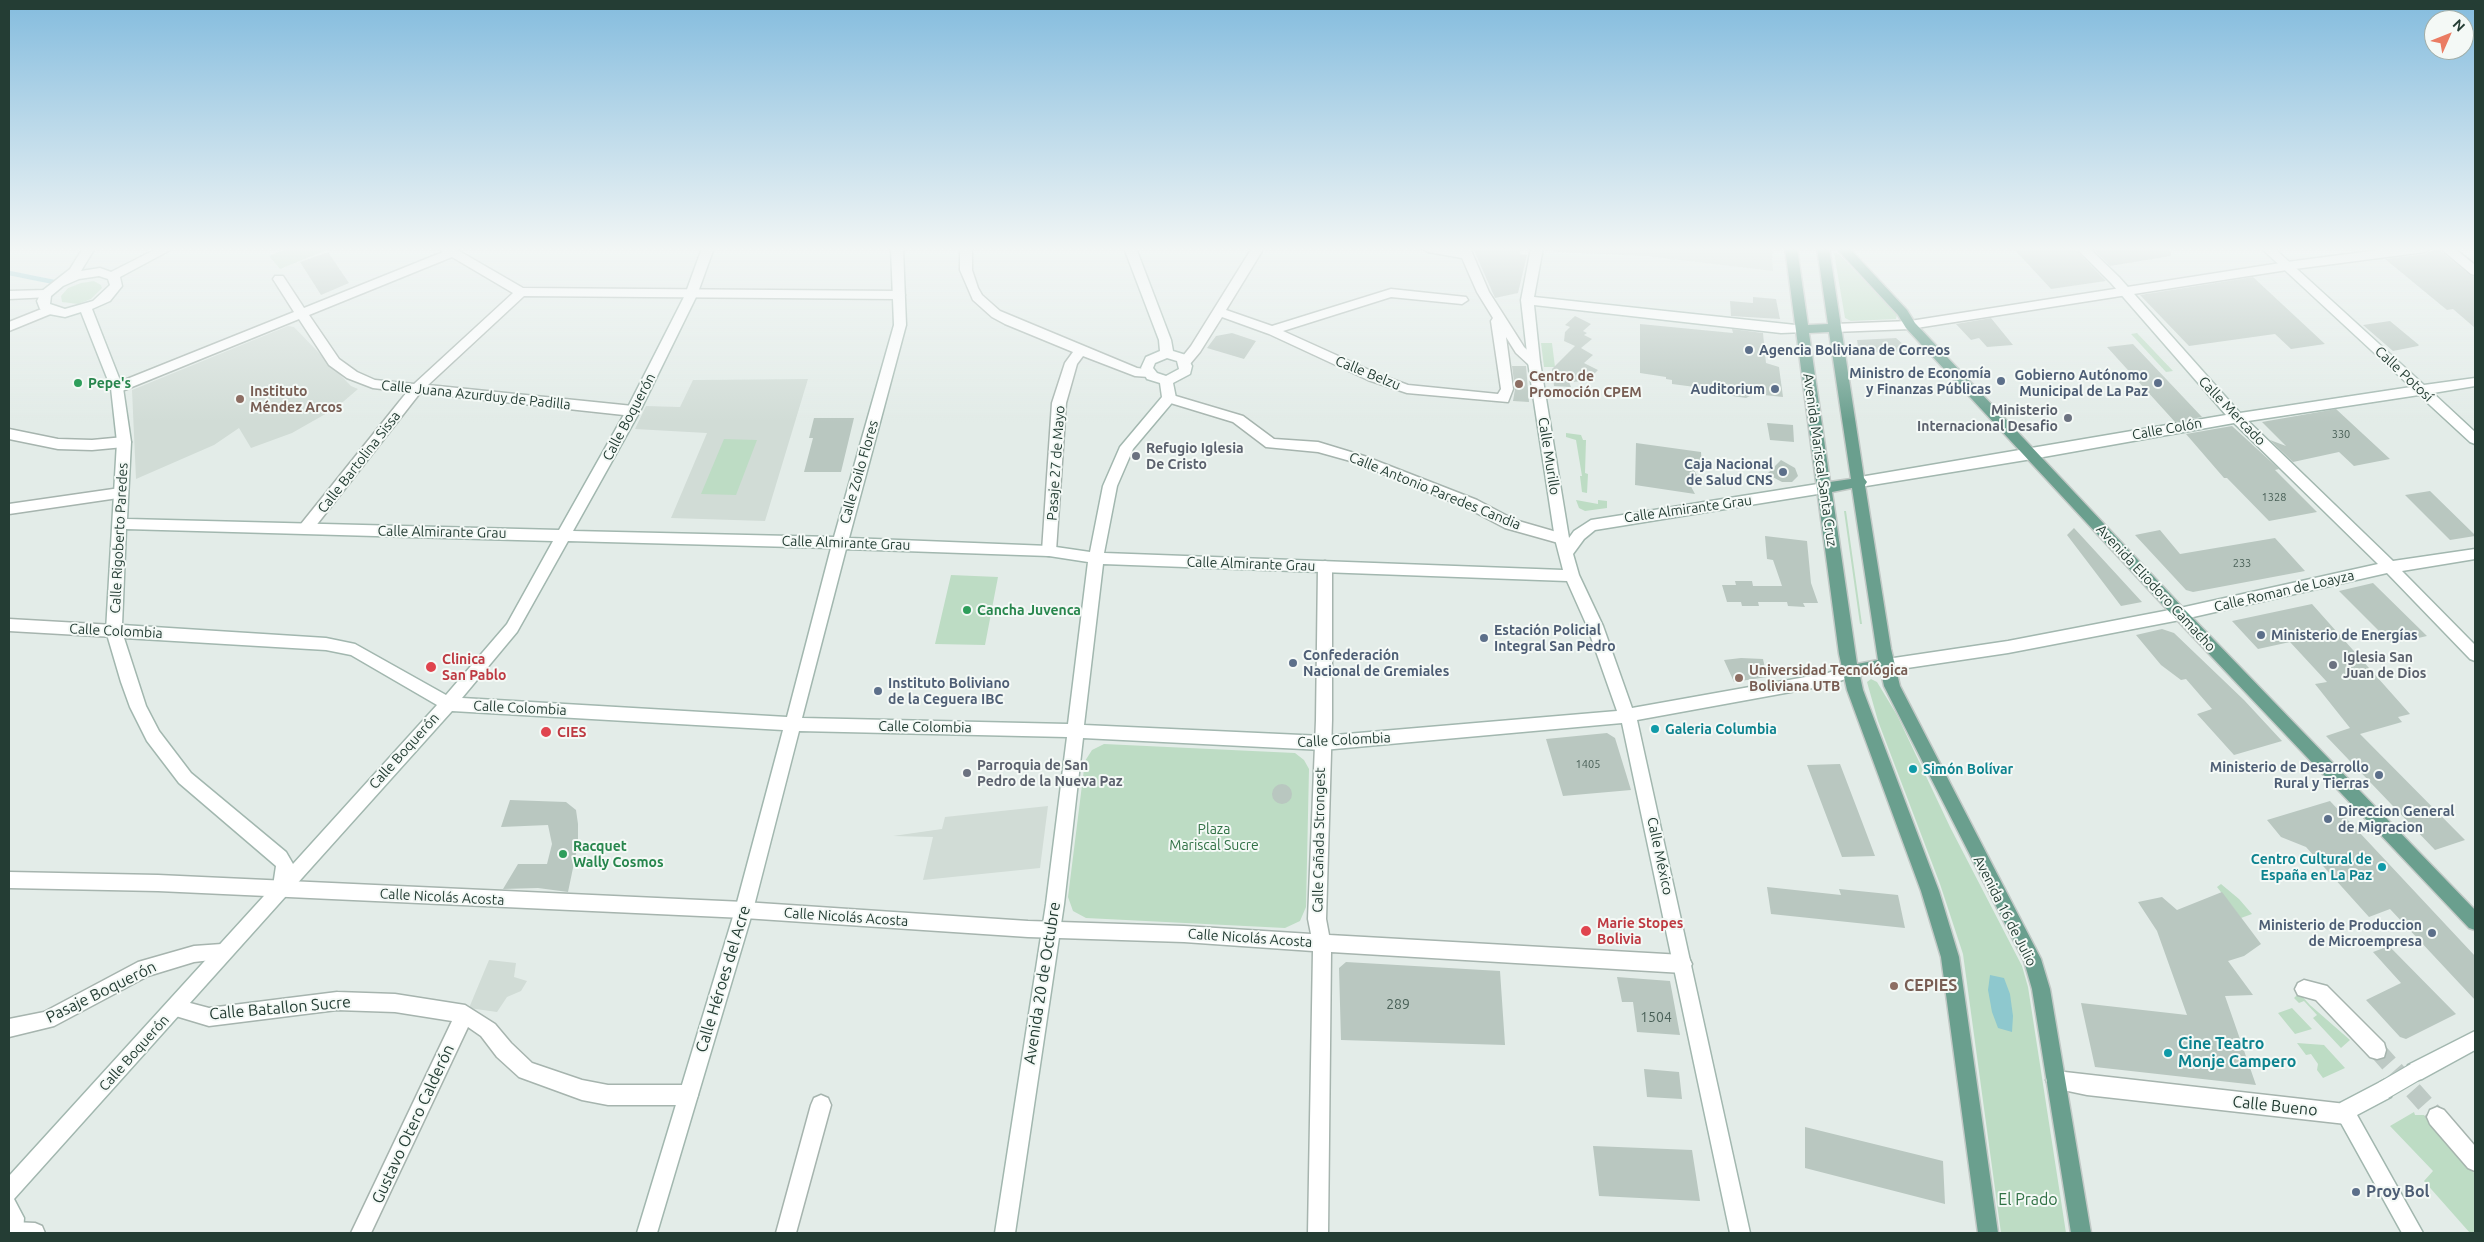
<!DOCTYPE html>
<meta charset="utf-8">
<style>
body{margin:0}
#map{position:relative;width:2484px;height:1242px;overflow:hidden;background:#e3ece8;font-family:Ubuntu,sans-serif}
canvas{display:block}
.frame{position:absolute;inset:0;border:10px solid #243d34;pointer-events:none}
.north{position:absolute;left:2424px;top:10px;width:50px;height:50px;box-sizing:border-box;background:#f4f9f6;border:1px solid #a1aea8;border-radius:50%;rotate:46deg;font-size:14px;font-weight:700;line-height:20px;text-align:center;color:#243d34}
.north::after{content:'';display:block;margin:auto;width:18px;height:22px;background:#ea7c63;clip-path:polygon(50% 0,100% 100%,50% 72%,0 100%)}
</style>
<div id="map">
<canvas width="2484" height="1242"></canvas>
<div class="frame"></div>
<div class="north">N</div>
</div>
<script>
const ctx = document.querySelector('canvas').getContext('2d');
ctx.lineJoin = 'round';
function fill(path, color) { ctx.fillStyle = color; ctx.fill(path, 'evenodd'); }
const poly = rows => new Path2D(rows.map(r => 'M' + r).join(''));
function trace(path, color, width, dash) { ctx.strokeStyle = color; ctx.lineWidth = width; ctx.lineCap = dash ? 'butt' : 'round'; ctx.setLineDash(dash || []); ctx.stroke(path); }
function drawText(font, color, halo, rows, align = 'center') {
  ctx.font = font + ' Ubuntu,sans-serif'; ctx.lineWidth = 4; ctx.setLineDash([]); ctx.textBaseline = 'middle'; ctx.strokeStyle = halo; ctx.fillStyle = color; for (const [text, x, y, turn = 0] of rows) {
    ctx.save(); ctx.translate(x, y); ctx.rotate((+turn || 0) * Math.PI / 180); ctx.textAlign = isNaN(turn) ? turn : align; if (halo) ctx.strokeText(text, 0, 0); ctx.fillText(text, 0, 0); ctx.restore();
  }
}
const built = poly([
 [1772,248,1773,271,1645,256,1559,252,1544,249],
 [288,326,294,327,351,386,358,389,336,408,292,433,251,448,239,428,214,445,136,479,132,390],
 [808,379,765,521,671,518,707,433,635,429,646,406,680,407,693,380],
 [1048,806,1040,868,923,880,933,837,893,836,942,829,945,817],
 [489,960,516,963,514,977,527,981,521,991,507,997,497,1012,469,1008]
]);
const green = poly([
 [288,248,326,248,327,250,280,269,269,256],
 [1834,253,1839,254,1897,315,1896,319,1851,321,1845,318],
 [94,281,101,285,102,288,91,299,78,304,62,302,61,296,68,288,81,283],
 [2137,333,2173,371,2166,372,2131,334],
 [1541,343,1552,343,1555,367,1544,367],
 [1566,433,1581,435,1583,440,1586,440,1585,473,1588,474,1587,493,1582,492,1580,476,1582,476,1576,440,1566,437],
 [724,439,757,440,736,495,701,494],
 [1576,500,1598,504,1598,500,1607,501,1607,508,1585,511,1579,508],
 [1844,511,1846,511,1862,624,1860,624],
 [951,575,998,577,985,645,935,644],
 [1871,679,1877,682,1897,715,1950,827,2022,966,2028,987,2066,1233,2001,1233,1963,954,1940,884,1878,721,1867,682],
 [1104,744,1295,753,1304,760,1309,769,1306,907,1300,921,1285,928,1086,918,1073,911,1068,897,1085,761,1092,750],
 [2221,884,2239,899,2252,914,2241,918,2217,887],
 [2299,993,2310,1005,2350,1040,2341,1048,2313,1018,2317,1015,2304,1001,2299,1003,2294,998],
 [2292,1008,2312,1029,2295,1034,2278,1013],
 [2297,1043,2324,1045,2345,1068,2323,1078,2317,1070,2318,1064,2311,1054,2306,1055],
 [2414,1112,2415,1115,2424,1115,2475,1174,2475,1233,2470,1233,2424,1181,2433,1171,2390,1126]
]);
const water = poly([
 [1990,975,2004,978,2010,994,2013,1016,2012,1032,1998,1028,1992,1012,1988,990]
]);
const stream = poly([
 [9,273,59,283]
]);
const building = poly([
 [1473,248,1521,248,1520,254,1527,255,1518,293,1495,298],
 [2013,248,2074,248,2106,281,2051,289],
 [2092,248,2170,248,2171,256,2110,266],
 [2437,248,2470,275,2475,277,2475,328,2453,309,2447,310,2385,259,2425,254],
 [328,252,349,283,321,295,300,262],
 [2253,277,2325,344,2291,349,2275,334,2189,346,2140,295],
 [1753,297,1776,299,1780,319,1731,316,1730,301,1753,303],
 [1575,316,1591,324,1583,331,1587,333,1584,335,1592,339,1581,348,1593,355,1584,363,1598,370,1591,377,1592,381,1569,382,1571,387,1554,386,1552,369,1575,346,1564,341,1565,332,1570,327,1565,325],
 [1991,318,2013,345,1987,347,1979,338,1971,340,1956,324],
 [2390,321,2419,345,2418,346,2393,351,2363,325],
 [1640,324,1733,333,1732,329,1763,333,1766,363,1779,367,1783,397,1754,394,1746,398,1719,394,1718,390,1672,384,1672,380,1666,379,1666,377,1640,373],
 [1232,333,1256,341,1244,359,1207,348,1216,336],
 [1896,338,1911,351,1859,353,1857,340],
 [2133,344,2202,417,2175,422,2107,347],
 [1512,366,1526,366,1529,402,1513,401,1515,389],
 [2336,409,2390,459,2354,466,2339,452,2293,462,2270,440,2286,446,2262,422],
 [814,418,854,418,841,472,804,472,813,438,809,438],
 [1767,423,1793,425,1794,442,1770,440],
 [2232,426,2279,469,2275,470,2317,512,2269,521,2227,478,2224,478,2186,434],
 [1636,443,1701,452,1702,469,1694,470,1699,479,1688,481,1695,494,1635,485],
 [1781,460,1795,468,1798,476,1792,482,1782,482,1767,474],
 [2430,491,2475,535,2475,536,2450,540,2405,495],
 [2074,528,2142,602,2121,606,2067,535],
 [2160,530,2180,554,2275,538,2305,571,2193,592,2186,590,2135,535],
 [1765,536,1807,541,1811,583,1818,603,1803,603,1805,607,1788,606,1787,602,1758,602,1759,606,1742,606,1741,602,1727,602,1722,585,1736,585,1735,581,1752,581,1753,586,1782,586,1773,560,1767,559],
 [2373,583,2427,636,2392,644,2339,591],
 [2312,604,2410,714,2398,717,2402,722,2360,734,2465,840,2435,850,2326,736,2350,728,2315,684,2327,682,2290,642,2258,649,2232,621],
 [2162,629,2174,633,2244,700,2282,741,2234,755,2197,714,2212,709,2186,679,2181,680,2161,665,2136,635],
 [1741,658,1763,659,1767,677,1734,682,1724,660],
 [1607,733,1615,738,1631,790,1563,796,1546,739],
 [1840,764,1861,819,1875,856,1842,857,1807,765],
 '1272 794a10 10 0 1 1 20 0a10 10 0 1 1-20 0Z',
 [510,800,566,802,576,810,578,824,578,844,568,892,538,888,503,889,518,864,547,864,552,844,548,825,501,827],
 [2330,801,2475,956,2475,1000,2390,909,2369,917,2306,847,2281,837,2267,820],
 [1767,887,1841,895,1839,889,1898,895,1905,928,1771,914],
 [2222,892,2261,944,2244,956,2228,961,2253,995,2225,996,2256,1085,2095,1067,2081,1003,2187,1015,2157,931,2138,902,2162,897,2177,910],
 [2389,946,2456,1014,2406,1039,2400,1037,2366,1000,2401,983,2373,952],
 [1346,962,1500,971,1505,1045,1341,1040,1339,968],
 [1617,977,1670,981,1680,1035,1637,1032,1633,1002,1622,1002],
 [1644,1069,1679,1072,1682,1099,1647,1097],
 [1805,1127,1943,1161,1945,1204,1805,1168],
 [1593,1146,1692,1150,1700,1201,1599,1196]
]);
const streetTunnel = poly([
 [2377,1050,2437,1117]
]);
const street = poly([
 [439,248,454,248,523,288,899,291,905,295,899,299,524,296,428,385,633,406,638,408,640,411,638,414,633,416,420,393,311,532,306,533,301,532,299,528,301,524,407,392,373,388,347,378,329,365,299,319,122,391,117,392,111,388,112,385,294,312,273,279,275,276,283,276,304,308,443,252,439,248],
 [452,257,513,293,414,384,375,380,357,372,339,359,309,315,452,257],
 [960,248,972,248,972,270,978,288,982,295,1000,311,1137,368,1154,370,1155,373,1149,377,1135,376,1083,356,1077,364,1066,403,1056,551,1054,555,1049,556,1044,555,1042,551,1052,403,1065,363,1073,352,1005,324,992,317,973,300,960,270,960,248],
 [1252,248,1264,248,1226,310,1272,326,1391,289,1466,297,1468,300,1462,304,1391,297,1283,331,1378,374,1408,385,1498,394,1501,389,1491,321,1493,318,1477,292,1462,258,1428,252,1422,248,1459,250,1458,248,1470,248,1489,292,1524,347,1540,362,1534,366,1529,365,1516,353,1506,337,1513,389,1508,402,1407,393,1368,380,1269,334,1222,317,1200,352,1190,364,1180,364,1179,361,1191,346,1252,248],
 [2394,248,2431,248,2425,252,2287,270,1910,329,1834,332,1828,328,1834,324,1910,321,2287,262,2394,248],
 [2440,248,2454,248,2475,265,2475,275,2471,274,2440,248],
 [46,290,50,291,52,294,50,297,9,299,9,291,46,290],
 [49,306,55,310,53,313,9,331,9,322,49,306],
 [1169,394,1243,416,1274,439,1318,442,1364,456,1477,500,1515,520,1567,535,1569,539,1567,543,1562,544,1505,528,1467,508,1354,462,1318,452,1266,447,1233,422,1164,401,1162,398,1169,394],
 [9,429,58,439,92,440,124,437,131,442,124,447,92,450,58,449,9,439,9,429],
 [120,488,125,489,127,493,125,497,9,514,9,504,120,488],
 [1325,561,1330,563,1332,567,1332,720,1326,919,1329,935,1683,955,1689,958,1692,964,1689,970,1683,973,1331,952,1328,1233,1308,1233,1313,951,1184,942,1028,937,744,918,158,891,9,888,9,872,158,875,744,902,1028,921,1184,926,1311,934,1308,919,1316,720,1318,567,1320,563,1325,561],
 [9,619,114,625,119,627,122,631,119,635,114,637,9,631,9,619],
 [222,944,228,946,231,952,228,958,194,962,148,976,54,1026,9,1037,9,1019,44,1012,138,962,194,946,222,944],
 [2304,980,2327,986,2384,1043,2386,1050,2384,1057,2377,1059,2370,1057,2316,1000,2298,995,2295,989,2298,983,2304,980],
 [337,992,395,994,465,1005,495,1024,511,1043,532,1063,582,1080,608,1085,688,1085,695,1088,698,1095,695,1102,688,1105,608,1105,582,1100,519,1077,497,1057,481,1036,468,1027,371,1233,351,1233,452,1021,395,1012,337,1010,209,1026,169,1014,166,1008,169,1002,175,999,209,1008,337,992],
 [2056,1071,2346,1104,2353,1107,2356,1114,2353,1121,2346,1124,2087,1095,2049,1087,2046,1080,2049,1073,2056,1071],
 [821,1095,828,1098,831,1105,796,1233,776,1233,811,1105,814,1098,821,1095],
 [2437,1107,2444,1110,2475,1146,2475,1171,2468,1168,2430,1124,2427,1117,2430,1110,2437,1107],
 [13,1222,35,1223,42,1226,45,1233,9,1233,9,1224,13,1222]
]);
const secondary = poly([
 [83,248,95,248,81,271,100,268,111,272,158,248,174,248,120,277,122,286,110,301,92,309,123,388,131,442,127,519,559,530,626,411,685,295,702,248,714,248,697,295,640,411,573,531,834,537,894,325,891,248,903,248,906,325,849,538,1049,546,1090,552,1103,486,1120,447,1162,397,1160,383,1147,379,1141,368,1146,357,1160,351,1159,340,1124,248,1136,248,1171,340,1173,351,1186,355,1192,366,1190,374,1173,383,1176,398,1133,449,1117,486,1104,553,1563,570,1555,539,1528,362,1521,300,1531,248,1543,248,1534,297,1805,326,1807,329,1805,332,1781,333,1534,305,1540,362,1569,538,1574,531,1591,520,1824,483,1831,488,1824,493,1595,530,1584,539,1573,554,1579,575,1603,626,1632,708,1828,673,1851,665,1856,667,1859,671,1856,675,1829,685,1637,720,1750,1233,1730,1233,1622,723,1323,750,1083,738,1064,904,1015,1233,995,1233,1046,904,1067,737,799,731,753,910,657,1233,637,1233,735,910,783,730,452,711,14,1199,24,1218,23,1233,9,1233,9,1176,273,886,276,866,179,783,147,741,130,707,121,682,106,631,117,442,111,388,81,312,65,317,49,314,40,309,37,301,42,291,70,269,83,248],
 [99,276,108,279,110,285,93,301,65,309,50,304,51,296,63,286,79,279,99,276],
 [1167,358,1177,361,1179,369,1166,376,1157,373,1153,368,1155,363,1167,358],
 [126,529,553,541,507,624,446,695,355,644,326,638,122,625,126,529],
 [568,541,831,548,787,717,462,698,517,632,568,541],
 [846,549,1049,556,1088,562,1068,724,802,718,846,549],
 [1103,564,1567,581,1587,626,1617,711,1323,736,1084,725,1103,564],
 [124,638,326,650,351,655,437,705,293,864,286,852,191,773,159,731,146,706,124,638],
 [2076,248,2089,248,2119,277,2240,413,2411,387,2261,248,2274,248,2424,385,2475,378,2475,386,2433,393,2475,432,2475,444,2470,442,2419,395,2248,421,2393,561,2475,549,2475,559,2402,571,2475,645,2475,661,2470,659,2387,573,2180,620,2008,653,1887,671,1882,669,1879,665,1882,661,1887,659,2008,641,2180,608,2378,564,2234,423,2032,459,1860,487,1855,486,1853,482,1855,478,1860,477,2226,415,2111,283,2076,248],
 [2475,1031,2475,1050,2422,1079,2415,1081,2408,1079,2406,1072,2408,1065,2475,1031],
 [2384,1080,2391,1083,2394,1090,2391,1097,2357,1115,2423,1233,2402,1233,2336,1114,2340,1103,2384,1080]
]);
const primary = poly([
 [1785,248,1797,248,1808,325,1828,324,1817,248,1829,248,1864,478,1867,482,1865,485,1891,649,1900,686,2041,959,2050,989,2091,1233,2071,1233,2032,989,2024,961,1884,686,1881,672,1860,676,1863,690,1939,891,1959,957,1998,1233,1978,1233,1941,957,1921,891,1847,690,1839,654,1785,248],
 [1829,332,1851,479,1830,482,1809,333,1829,332],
 [1852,488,1878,660,1857,664,1832,492,1852,488],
 [1836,248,1849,248,1907,310,1915,323,2185,610,2475,910,2475,930,2469,928,2175,618,1906,328,1898,315,1836,248]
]);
const secondaryBridge = poly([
 [2384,1090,2415,1072]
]);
const markers = [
 [1749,350,5,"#5c6f8a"],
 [2001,381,5,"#5c6f8a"],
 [78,383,5,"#2e9e5b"],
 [2158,383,5,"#5c6f8a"],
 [1519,384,5,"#8d6e63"],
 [1775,389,5,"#5c6f8a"],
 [240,399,5,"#8d6e63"],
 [2068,418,5,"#6b7280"],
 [1136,456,5,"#6b7280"],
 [1783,472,5,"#5c6f8a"],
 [967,610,5,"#2e9e5b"],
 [2261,635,5,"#5c6f8a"],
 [1484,638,5,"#5c6f8a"],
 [1293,663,5,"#5c6f8a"],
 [2333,665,5,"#6b7280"],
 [431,667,6,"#e0444e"],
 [1739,678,5,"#8d6e63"],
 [878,691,5,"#5c6f8a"],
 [1655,729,5,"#0f9aa8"],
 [546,732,6,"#e0444e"],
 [1913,769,5,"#0f9aa8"],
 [967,773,5,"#6b7280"],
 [2379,775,5,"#5c6f8a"],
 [2328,819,5,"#5c6f8a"],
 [563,854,5,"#2e9e5b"],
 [2382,867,5,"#0f9aa8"],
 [1586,931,6,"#e0444e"],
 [2432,933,5,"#5c6f8a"],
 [1894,986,5,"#8d6e63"],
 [2168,1053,5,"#0f9aa8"],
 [2356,1192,5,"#5c6f8a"]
];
const numberNames = [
 ["330",2341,434],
 ["1328",2274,497],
 ["233",2242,563],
 ["1405",1588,764]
];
const serviceNames = [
 ["Agencia Boliviana de Correos",1759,350],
 ["Ministro de Economía",1991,373,"right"],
 ["y Finanzas Públicas",1991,389,"right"],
 ["Gobierno Autónomo",2148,375,"right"],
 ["Municipal de La Paz",2148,391,"right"],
 ["Auditorium",1765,389,"right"],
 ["Caja Nacional",1773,464,"right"],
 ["de Salud CNS",1773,480,"right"],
 ["Estación Policial",1494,630],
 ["Integral San Pedro",1494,646],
 ["Ministerio de Energías",2271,635],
 ["Confederación",1303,655],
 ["Nacional de Gremiales",1303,671],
 ["Instituto Boliviano",888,683],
 ["de la Ceguera IBC",888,699],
 ["Ministerio de Desarrollo",2369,767,"right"],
 ["Rural y Tierras",2369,783,"right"],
 ["Direccion General",2338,811],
 ["de Migracion",2338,827],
 ["Ministerio de Produccion",2422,925,"right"],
 ["de Microempresa",2422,941,"right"]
];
const streetNames = [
 ["Calle Belzu",1368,373,22],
 ["Calle Potosí",2404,374,43],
 ["Calle Juana Azurduy de Padilla",476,395,6],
 ["Calle Mercado",2232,411,46],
 ["Calle Boquerón",629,417,-62],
 ["Calle Colón",2167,429,-10],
 ["Calle Murillo",1549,456,81],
 ["Avenida Mariscal Santa Cruz",1820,460,82],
 ["Calle Bartolina Sissa",359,462,-52],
 ["Pasaje 27 de Mayo",1056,463,-86],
 ["Calle Zoilo Flores",859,472,-74],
 ["Calle Antonio Paredes Candia",1435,491,22],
 ["Calle Almirante Grau",1688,509,-8],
 ["Calle Almirante Grau",442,532,1],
 ["Calle Rigoberto Paredes",119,538,-87],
 ["Calle Almirante Grau",846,543,2],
 ["Calle Almirante Grau",1251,564,2],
 ["Avenida Eliodoro Camacho",2156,588,47],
 ["Calle Roman de Loayza",2284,591,-13],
 ["Calle Colombia",116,631,3],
 ["Calle Colombia",520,708,3],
 ["Calle Colombia",925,727,1],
 ["Calle Colombia",1344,740,-3],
 ["Calle Boquerón",404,751,-48],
 ["Calle Cañada Strongest",1319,840,-89],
 ["Calle México",1660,856,78],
 ["Calle Nicolás Acosta",442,897,3],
 ["Avenida 16 de Julio",2005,911,63],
 ["Calle Nicolás Acosta",846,917,4],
 ["Calle Nicolás Acosta",1250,938,4],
 ["Calle Boquerón",134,1053,-48]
];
const educationNames = [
 ["Centro de",1529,376],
 ["Promoción CPEM",1529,392],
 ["Instituto",250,391],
 ["Méndez Arcos",250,407],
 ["Universidad Tecnológica",1749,670],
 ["Boliviana UTB",1749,686]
];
const leisureNames = [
 ["Pepe's",88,383],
 ["Cancha Juvenca",977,610],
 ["Racquet",573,846],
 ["Wally Cosmos",573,862]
];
const worshipNames = [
 ["Ministerio",2058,410,"right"],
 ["Internacional Desafio",2058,426,"right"],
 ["Refugio Iglesia",1146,448],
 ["De Cristo",1146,464],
 ["Iglesia San",2343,657],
 ["Juan de Dios",2343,673],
 ["Parroquia de San",977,765],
 ["Pedro de la Nueva Paz",977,781]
];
const healthNames = [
 ["Clinica",442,659],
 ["San Pablo",442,675],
 ["CIES",557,732],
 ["Marie Stopes",1597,923],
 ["Bolivia",1597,939]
];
const cultureNames = [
 ["Galeria Columbia",1665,729],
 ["Simón Bolívar",1923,769],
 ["Centro Cultural de",2372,859,"right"],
 ["España en La Paz",2372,875,"right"]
];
const parkNames = [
 ["Plaza",1214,829],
 ["Mariscal Sucre",1214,845]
];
const nearNumbernames = [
 ["289",1398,1004],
 ["1504",1656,1017]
];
const nearStreetnames = [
 ["Calle Héroes del Acre",723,979,-73],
 ["Avenida 20 de Octubre",1042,983,-81],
 ["Pasaje Boquerón",101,992,-26],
 ["Calle Batallon Sucre",280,1008,-5],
 ["Calle Bueno",2275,1106,6],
 ["Gustavo Otero Calderón",413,1124,-65]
];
const nearEducationnames = [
 ["CEPIES",1904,986]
];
const nearCulturenames = [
 ["Cine Teatro",2178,1044],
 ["Monje Campero",2178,1062]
];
const nearServicenames = [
 ["Proy Bol",2366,1192]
];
const nearParknames = [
 ["El Prado",2028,1200]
];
fill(built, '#d1dcd6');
fill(green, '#bddcc4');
fill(water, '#8ec8ce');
trace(stream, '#8ec8ce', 4.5);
fill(building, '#b9c7c0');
trace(streetTunnel, '#bdc9c4', 18, [18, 9]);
trace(street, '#a6b4ae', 3);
trace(secondary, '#a2b7af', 3);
trace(primary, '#c2c9c6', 3);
fill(street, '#fff');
fill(secondary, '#fff');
fill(primary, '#6a9f8e');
trace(secondaryBridge, '#a2b7af', 20, []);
trace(secondaryBridge, '#fff', 18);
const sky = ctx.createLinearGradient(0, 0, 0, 422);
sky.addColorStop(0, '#84bcde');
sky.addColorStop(0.59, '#f2f6f5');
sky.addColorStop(1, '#f2f6f500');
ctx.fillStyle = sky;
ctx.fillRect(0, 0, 2484, 422);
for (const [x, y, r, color] of markers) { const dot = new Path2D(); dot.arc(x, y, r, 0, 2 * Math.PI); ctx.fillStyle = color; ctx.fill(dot); trace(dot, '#f4f9f6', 2); }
drawText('11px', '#496057', null, numberNames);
drawText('bold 14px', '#4e5e75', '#f4f9f6', serviceNames, 'left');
drawText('14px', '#243d34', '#f4f9f6', streetNames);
drawText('bold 14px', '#785e54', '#f4f9f6', educationNames, 'left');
drawText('bold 14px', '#27864d', '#f4f9f6', leisureNames, 'left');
drawText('bold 14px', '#5b616d', '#f4f9f6', worshipNames, 'left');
drawText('bold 14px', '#be3a42', '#f4f9f6', healthNames, 'left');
drawText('bold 14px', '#0d838f', '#f4f9f6', cultureNames, 'left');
drawText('14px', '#307145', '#f4f9f6', parkNames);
drawText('14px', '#496057', null, nearNumbernames);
drawText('16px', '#243d34', '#f4f9f6', nearStreetnames);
drawText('bold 16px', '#785e54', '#f4f9f6', nearEducationnames, 'left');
drawText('bold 16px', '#0d838f', '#f4f9f6', nearCulturenames, 'left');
drawText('bold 16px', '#4e5e75', '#f4f9f6', nearServicenames, 'left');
drawText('16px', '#307145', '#f4f9f6', nearParknames);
</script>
